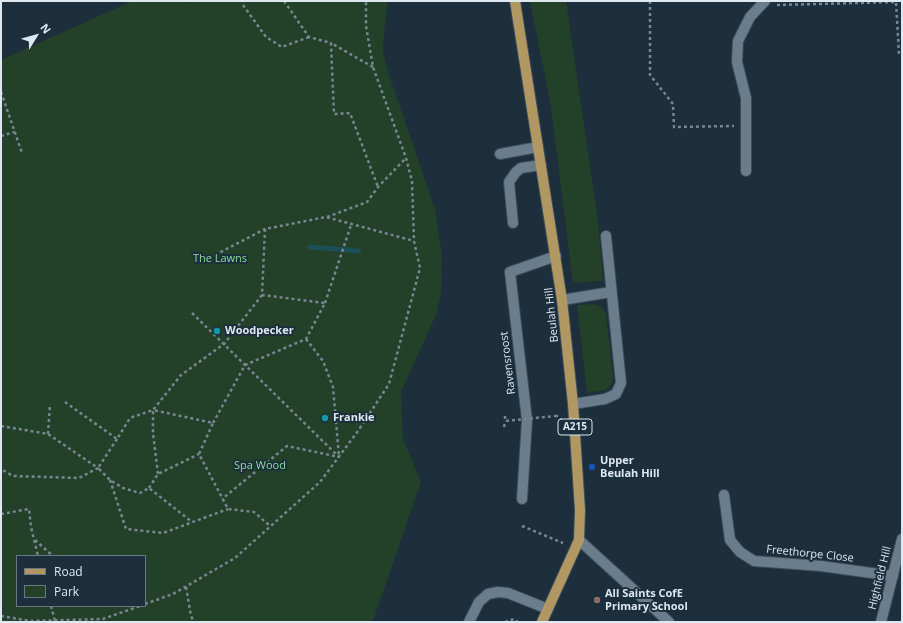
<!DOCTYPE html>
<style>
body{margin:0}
#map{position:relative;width:903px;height:623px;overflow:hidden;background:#1d2e3c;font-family:"Open Sans",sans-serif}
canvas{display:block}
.frame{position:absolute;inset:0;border:2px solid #dde8f1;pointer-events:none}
.legend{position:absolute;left:16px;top:555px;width:130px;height:52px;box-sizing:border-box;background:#1d2e3c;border:1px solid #6a7884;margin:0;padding:5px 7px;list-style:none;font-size:12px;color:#dde8f1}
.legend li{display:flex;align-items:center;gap:8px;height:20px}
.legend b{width:20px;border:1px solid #6a7884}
.north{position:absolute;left:16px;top:16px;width:40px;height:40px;-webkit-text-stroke:3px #1d2e3c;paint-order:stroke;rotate:53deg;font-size:11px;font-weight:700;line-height:16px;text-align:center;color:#dde8f1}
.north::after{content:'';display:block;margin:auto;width:14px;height:18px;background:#dde8f1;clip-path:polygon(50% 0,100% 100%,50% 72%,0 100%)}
</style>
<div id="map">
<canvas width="903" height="623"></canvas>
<div class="frame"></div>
<ul class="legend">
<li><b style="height:5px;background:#b19862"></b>Road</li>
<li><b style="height:11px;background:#234028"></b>Park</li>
</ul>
<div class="north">N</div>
</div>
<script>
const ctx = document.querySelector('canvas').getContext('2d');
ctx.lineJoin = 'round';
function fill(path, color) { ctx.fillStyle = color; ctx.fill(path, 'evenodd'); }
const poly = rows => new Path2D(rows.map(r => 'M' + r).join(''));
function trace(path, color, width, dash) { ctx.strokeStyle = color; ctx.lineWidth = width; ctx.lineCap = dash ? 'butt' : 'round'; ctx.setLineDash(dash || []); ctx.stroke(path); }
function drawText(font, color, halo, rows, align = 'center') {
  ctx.font = font + ' "Open Sans",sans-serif'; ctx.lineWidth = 4; ctx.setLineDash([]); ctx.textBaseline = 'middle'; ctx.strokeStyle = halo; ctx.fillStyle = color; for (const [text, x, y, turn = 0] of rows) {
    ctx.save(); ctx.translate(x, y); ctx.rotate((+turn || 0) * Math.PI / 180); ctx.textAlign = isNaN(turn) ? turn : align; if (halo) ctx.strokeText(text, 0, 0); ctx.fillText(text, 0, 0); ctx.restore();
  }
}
const green = poly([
 [132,1,182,1,184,3,193,1,388,1,384,33,383,50,387,69,435,209,442,255,441,295,436,315,401,392,403,439,421,482,374,618,370,622,1,622,1,60],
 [17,556,145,556,145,606,17,606],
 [530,1,566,1,598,221,603,281,573,283,551,107],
 [594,304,601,306,606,314,613,380,610,386,606,390,587,393,577,305]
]);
const stream = poly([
 [310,247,359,251]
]);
const path = poly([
 [284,1,309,37,331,43],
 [650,1,650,75,673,104,674,127,734,126],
 [243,5,266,37,282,47,309,37],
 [777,5,896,2,899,54,902,55],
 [373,67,331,43,334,114,350,113,378,187],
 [1,92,22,153],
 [1,136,14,132],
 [327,217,367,202,378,187,406,158],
 [215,255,265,229],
 [262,295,224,344,181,375,153,410,213,423,199,454,228,509,254,512,270,526],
 [325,303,351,225],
 [192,313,339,457,287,446,222,499],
 [306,339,323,361,333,387,339,457],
 [65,402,117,439,130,418,153,410,153,433,158,474],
 [555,416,561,416],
 [213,423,245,365,306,339,325,303,262,295,265,229,326,217,414,241],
 [1,426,48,434,98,468,79,478,13,476,1,469],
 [504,427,505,421],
 [48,434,50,404],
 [117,439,98,468,110,480,123,488,140,493,149,488,192,522],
 [110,480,126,529,163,533,228,509],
 [149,488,158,474,199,454],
 [1,514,29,509,31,527,38,556],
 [522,526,563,543],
 [35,540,53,556],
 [186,587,191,616,194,622],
 [145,604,173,594,235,558,320,482,358,431,389,384,420,268,414,241,412,181,406,158,373,67,366,26,366,1],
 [51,606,55,621],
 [1,616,30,621,103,619,140,606],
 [505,622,514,619,518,622]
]);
const minor = poly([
 [500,154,538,147],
 [746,171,746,98,737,62,738,41,750,17,765,1],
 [513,223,509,182,516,172,521,168,541,165],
 [562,300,611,292],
 [573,404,605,399,616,394,621,383,606,236],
 [724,495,730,540,740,552,754,561,821,566,893,576],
 [522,499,527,420,510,272,556,256],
 [579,540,669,622],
 [469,622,479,602,488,594,498,592,508,593,548,609],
 [881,622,902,539]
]);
const major = poly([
 [515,1,562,300,573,404,580,510,579,540,542,622]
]);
const pathBridge = poly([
 [505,416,505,421,555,416]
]);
const markers = [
 [217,331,4,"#0f9aa8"],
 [325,418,4,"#0f9aa8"],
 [592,467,4,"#1a4fb4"],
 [597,600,4,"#8d6e63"]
];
const shields = [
 [575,427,34]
];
const shieldNames = [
 ["A215",575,427]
];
const parkNames = [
 ["The Lawns",220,259],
 ["Spa Wood",260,466]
];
const streetNames = [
 ["Beulah Hill",552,315,-96],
 ["Ravensroost",508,363,-97],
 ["Freethorpe Close",810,554,6],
 ["Highfield Hill",880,578,-76]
];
const poiNames = [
 ["Woodpecker",225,331],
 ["Frankie",333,418],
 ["Upper",600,461],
 ["Beulah Hill",600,474],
 ["All Saints CofE",605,594],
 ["Primary School",605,607]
];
fill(green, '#234028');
trace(stream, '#1c4e57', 5);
trace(minor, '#3d4d59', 12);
trace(major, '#3d4d59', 12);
trace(path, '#788692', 2.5, [3, 3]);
trace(minor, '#697d8d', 10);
trace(major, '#b19862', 10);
trace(pathBridge, '#788692', 2.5, [3, 3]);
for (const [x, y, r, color] of markers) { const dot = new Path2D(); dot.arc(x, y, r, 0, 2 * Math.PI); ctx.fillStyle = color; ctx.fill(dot); trace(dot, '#1d2e3c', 1.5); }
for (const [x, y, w] of shields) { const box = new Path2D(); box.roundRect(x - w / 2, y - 8, w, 16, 3); ctx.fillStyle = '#1d2e3c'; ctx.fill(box); trace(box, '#dde8f1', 1); }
drawText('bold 10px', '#dde8f1', null, shieldNames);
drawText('11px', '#8edc9a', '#1d2e3c', parkNames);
drawText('11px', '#dde8f1', '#1d2e3c', streetNames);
drawText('bold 11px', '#dde8f1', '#1d2e3c', poiNames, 'left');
</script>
